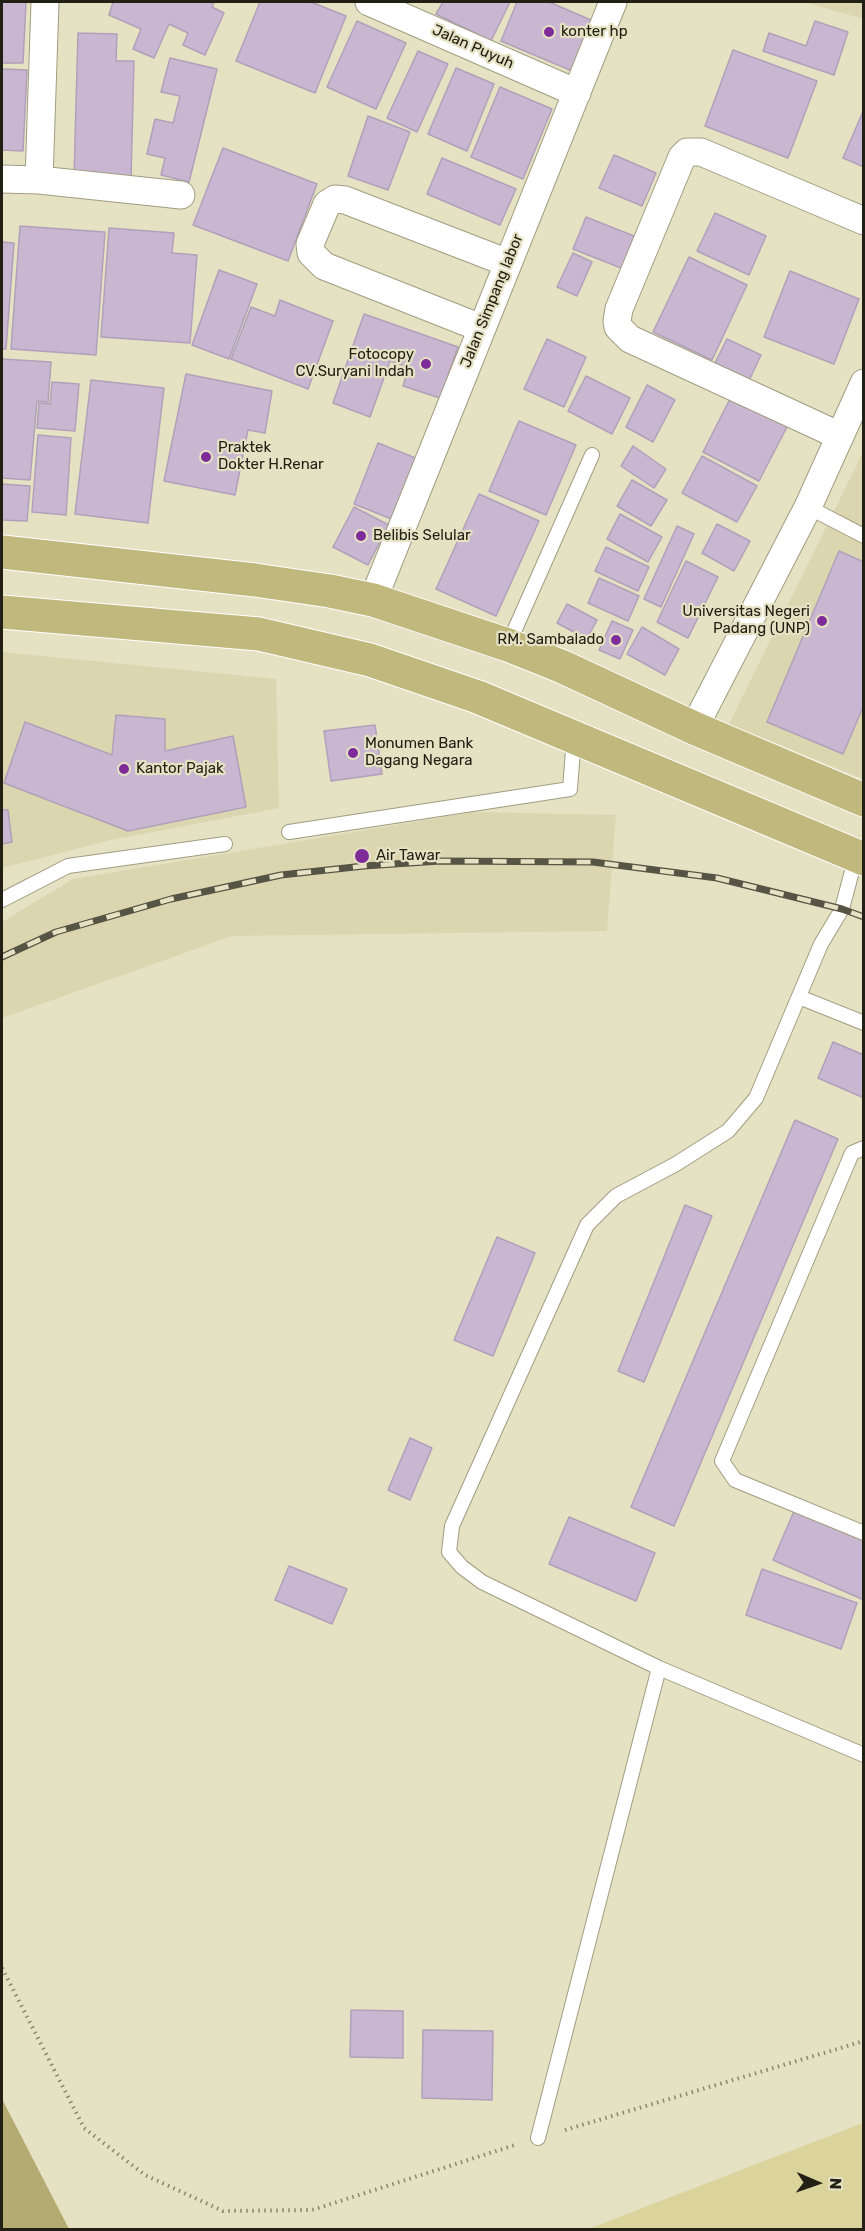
<!DOCTYPE html>
<style>
body{margin:0}
#map{position:relative;width:865px;height:2231px;overflow:hidden;background:#e5e1c3;font-family:Rubik,sans-serif}
canvas{display:block}
.frame{position:absolute;inset:0;border:3px solid #222015;pointer-events:none}
.north{position:absolute;left:787px;top:2153px;width:60px;height:60px;-webkit-text-stroke:4px #e5e1c3;paint-order:stroke;rotate:92deg;font-size:16px;font-weight:700;line-height:24px;text-align:center;color:#222015}
.north::after{content:'';display:block;margin:auto;width:21px;height:27px;background:#222015;clip-path:polygon(50% 0,100% 100%,50% 72%,0 100%)}
</style>
<div id="map">
<canvas width="865" height="2231"></canvas>
<div class="frame"></div>
<div class="north">N</div>
</div>
<script>
const ctx = document.querySelector('canvas').getContext('2d');
ctx.lineJoin = 'round';
function fill(path, color) { ctx.fillStyle = color; ctx.fill(path, 'evenodd'); }
const poly = rows => new Path2D(rows.map(r => 'M' + r).join(''));
function trace(path, color, width, dash) { ctx.strokeStyle = color; ctx.lineWidth = width; ctx.lineCap = dash ? 'butt' : 'round'; ctx.setLineDash(dash || []); ctx.stroke(path); }
function drawText(font, color, halo, rows, align = 'center') {
  ctx.font = font + ' Rubik,sans-serif'; ctx.lineWidth = 4.5; ctx.setLineDash([]); ctx.textBaseline = 'middle'; ctx.strokeStyle = halo; ctx.fillStyle = color; for (const [text, x, y, turn = 0] of rows) {
    ctx.save(); ctx.translate(x, y); ctx.rotate((+turn || 0) * Math.PI / 180); ctx.textAlign = isNaN(turn) ? turn : align; if (halo) ctx.strokeText(text, 0, 0); ctx.fillText(text, 0, 0); ctx.restore();
  }
}
const built = poly([
 [804,2,863,2,863,19],
 [863,452,863,779,729,724],
 [2,652,276,679,279,808,111,840,2,868],
 [473,812,616,815,607,931,232,936,2,1018,2,922,73,879]
]);
const green = poly([
 [863,2123,863,2229,588,2229]
]);
const water = poly([
 [2,2099,69,2229,2,2229]
]);
const building = poly([
 [2,2,26,2,23,63,2,63,2,2],
 [113,2,214,2,212,7,224,13,205,55,183,45,188,33,169,24,154,58,133,49,141,29,109,15,113,2],
 [260,2,311,2,346,16,315,93,236,61,260,2],
 [443,2,510,2,491,41,436,14,443,2],
 [517,2,549,2,598,23,577,73,501,41,517,2],
 [357,21,406,43,376,109,327,87,357,21],
 [815,21,848,32,834,75,763,51,769,33,806,46,815,21],
 [78,33,117,34,116,61,134,61,131,179,74,177,78,33],
 [733,50,817,81,788,158,705,126,733,50],
 [418,51,448,64,417,132,387,118,418,51],
 [170,58,217,69,189,182,161,175,165,158,147,154,155,119,173,123,180,96,161,92,170,58],
 [456,68,494,84,467,151,428,134,456,68],
 [2,69,27,70,23,151,2,150,2,69],
 [500,87,552,109,523,179,471,157,500,87],
 [864,109,864,167,843,158,864,109],
 [368,116,410,132,388,190,348,176,368,116],
 [223,148,317,184,288,261,193,225,223,148],
 [614,155,656,173,642,206,599,188,614,155],
 [442,158,516,189,500,225,427,194,442,158],
 [715,213,766,236,749,275,697,251,715,213],
 [586,217,639,238,626,270,573,249,586,217],
 [20,226,105,232,96,355,11,349,20,226],
 [109,228,174,233,172,253,197,255,190,343,101,337,109,228],
 [2,242,14,243,6,349,2,349,2,242],
 [573,253,592,262,577,296,557,287,573,253],
 [689,257,747,285,712,360,653,332,689,257],
 [219,270,257,284,229,359,192,345,219,270],
 [790,271,859,299,834,364,764,337,790,271],
 [280,300,333,321,308,389,231,359,251,307,275,316,280,300],
 [364,314,458,347,440,398,403,386,409,367,390,361,370,417,333,403,364,314],
 [547,339,586,357,564,407,524,389,547,339],
 [727,339,761,355,747,385,712,369,727,339],
 [2,359,51,362,48,402,37,401,30,480,2,478,2,359],
 [186,374,272,391,265,433,248,430,235,495,164,481,186,374],
 [586,376,630,398,612,434,568,411,586,376],
 [91,380,164,388,148,523,75,514,91,380],
 [52,382,79,384,75,431,37,428,39,403,50,404,52,382],
 [647,385,675,400,653,442,626,427,647,385],
 [732,395,788,425,759,481,703,452,732,395],
 [519,421,576,445,546,515,489,491,519,421],
 [38,435,71,438,66,515,32,512,38,435],
 [378,443,418,459,394,520,354,504,378,443],
 [633,446,666,469,654,488,621,466,633,446],
 [702,456,757,486,737,522,682,493,702,456],
 [632,480,667,500,651,526,617,506,632,480],
 [2,484,30,486,27,521,2,520,2,484],
 [479,494,539,521,496,616,436,589,479,494],
 [354,507,389,525,368,565,333,547,354,507],
 [620,514,662,537,648,562,607,539,620,514],
 [717,524,750,541,734,571,702,553,717,524],
 [677,526,694,534,661,607,644,599,677,526],
 [606,547,649,567,638,591,595,571,606,547],
 [839,551,864,562,864,705,843,754,767,722,839,551],
 [686,561,718,577,688,638,657,622,686,561],
 [599,578,639,596,628,621,588,603,599,578],
 [567,604,597,620,587,639,557,623,567,604],
 [612,621,633,630,620,659,599,650,612,621],
 [642,627,679,649,665,675,627,654,642,627],
 [116,715,165,719,165,751,233,736,246,807,128,831,4,783,25,722,112,755,116,715],
 [375,725,382,774,331,781,324,731,375,725],
 [2,810,8,810,12,842,2,844,2,810],
 [833,1042,864,1055,864,1098,818,1078,833,1042],
 [795,1120,838,1139,674,1526,631,1507,795,1120],
 [685,1205,712,1216,644,1382,618,1371,685,1205],
 [497,1237,535,1253,493,1356,454,1340,497,1237],
 [410,1438,432,1448,410,1500,388,1490,410,1438],
 [795,1509,864,1540,864,1600,773,1560,795,1509],
 [569,1517,655,1553,636,1601,549,1564,569,1517],
 [289,1566,347,1589,332,1624,275,1600,289,1566],
 [762,1569,857,1603,841,1649,746,1615,762,1569],
 [351,2010,403,2011,403,2058,350,2057,351,2010],
 [423,2030,493,2031,492,2100,422,2098,423,2030]
]);
const path = poly([
 [2,1968,84,2128,145,2175,223,2211,312,2210,518,2144],
 [565,2130,864,2041]
]);
const service = poly([
 [808,507,864,536],
 [508,645,592,455],
 [289,832,570,789,574,737],
 [856,856,842,909,821,944,756,1098,728,1131,676,1164,616,1196,587,1225,452,1526,449,1552,462,1567,482,1582,659,1668,864,1755],
 [2,900,68,866,225,844],
 [799,997,864,1023],
 [864,1148,852,1153,722,1461,735,1480,864,1533],
 [538,2138,659,1668]
]);
const minor = poly([
 [369,2,577,93],
 [2,179,39,180,181,195],
 [39,180,45,2],
 [481,328,324,266,311,253,310,244,327,204,335,199,345,200,508,263],
 [840,436,630,339,618,327,617,321,619,309,682,157,687,152,701,152,864,221],
 [373,600,613,2],
 [694,728,808,507,864,383]
]);
const trunk = poly([
 [2,552,255,580,330,591,373,600,508,645,563,667,694,728,864,800],
 [2,612,259,634,370,660,478,697,864,859]
]);
const rail = poly([
 [2,957,56,932,171,899,281,875,364,866,440,861,593,862,717,878,842,909,864,917]
]);
const markers = [
 [549,32,6,"#7f2c9b"],
 [426,364,6,"#7f2c9b"],
 [206,457,6,"#7f2c9b"],
 [361,536,6,"#7f2c9b"],
 [822,621,6,"#7f2c9b"],
 [616,640,6,"#7f2c9b"],
 [353,753,6,"#7f2c9b"],
 [124,769,6,"#7f2c9b"],
 [362,856,8,"#7f2c9b"]
];
const poiNames = [
 ["konter hp",561,32],
 ["Fotocopy",414,355,"right"],
 ["CV.Suryani Indah",414,372,"right"],
 ["Praktek",218,448],
 ["Dokter H.Renar",218,465],
 ["Belibis Selular",373,536],
 ["Universitas Negeri",810,612,"right"],
 ["Padang (UNP)",810,629,"right"],
 ["RM. Sambalado",604,640,"right"],
 ["Monumen Bank",365,744],
 ["Dagang Negara",365,761],
 ["Kantor Pajak",136,769],
 ["Air Tawar",376,856]
];
const streetNames = [
 ["Jalan Puyuh",473,47,24],
 ["Jalan Simpang labor",492,301,-68]
];
fill(built, '#dbd6b0');
fill(green, '#dad39c');
fill(water, '#b3ab71');
fill(building, '#c9b7d1');
trace(building, '#b1a0b9', 1.5);
trace(service, '#a19d81', 16);
trace(minor, '#a19d81', 29);
trace(trunk, '#fff', 35);
trace(path, '#898671', 4, [1.5, 4.5]);
trace(service, '#fff', 14);
trace(minor, '#fff', 27);
trace(trunk, '#c0b87c', 33);
trace(rail, '#565444', 7);
trace(rail, '#e5e1c3', 4.5, [14]);
for (const [x, y, r, color] of markers) { const dot = new Path2D(); dot.arc(x, y, r, 0, 2 * Math.PI); ctx.fillStyle = color; ctx.fill(dot); trace(dot, '#e5e1c3', 2); }
drawText('15px', '#222015', '#e5e1c3', poiNames, 'left');
drawText('15px', '#222015', '#e5e1c3', streetNames);
</script>
